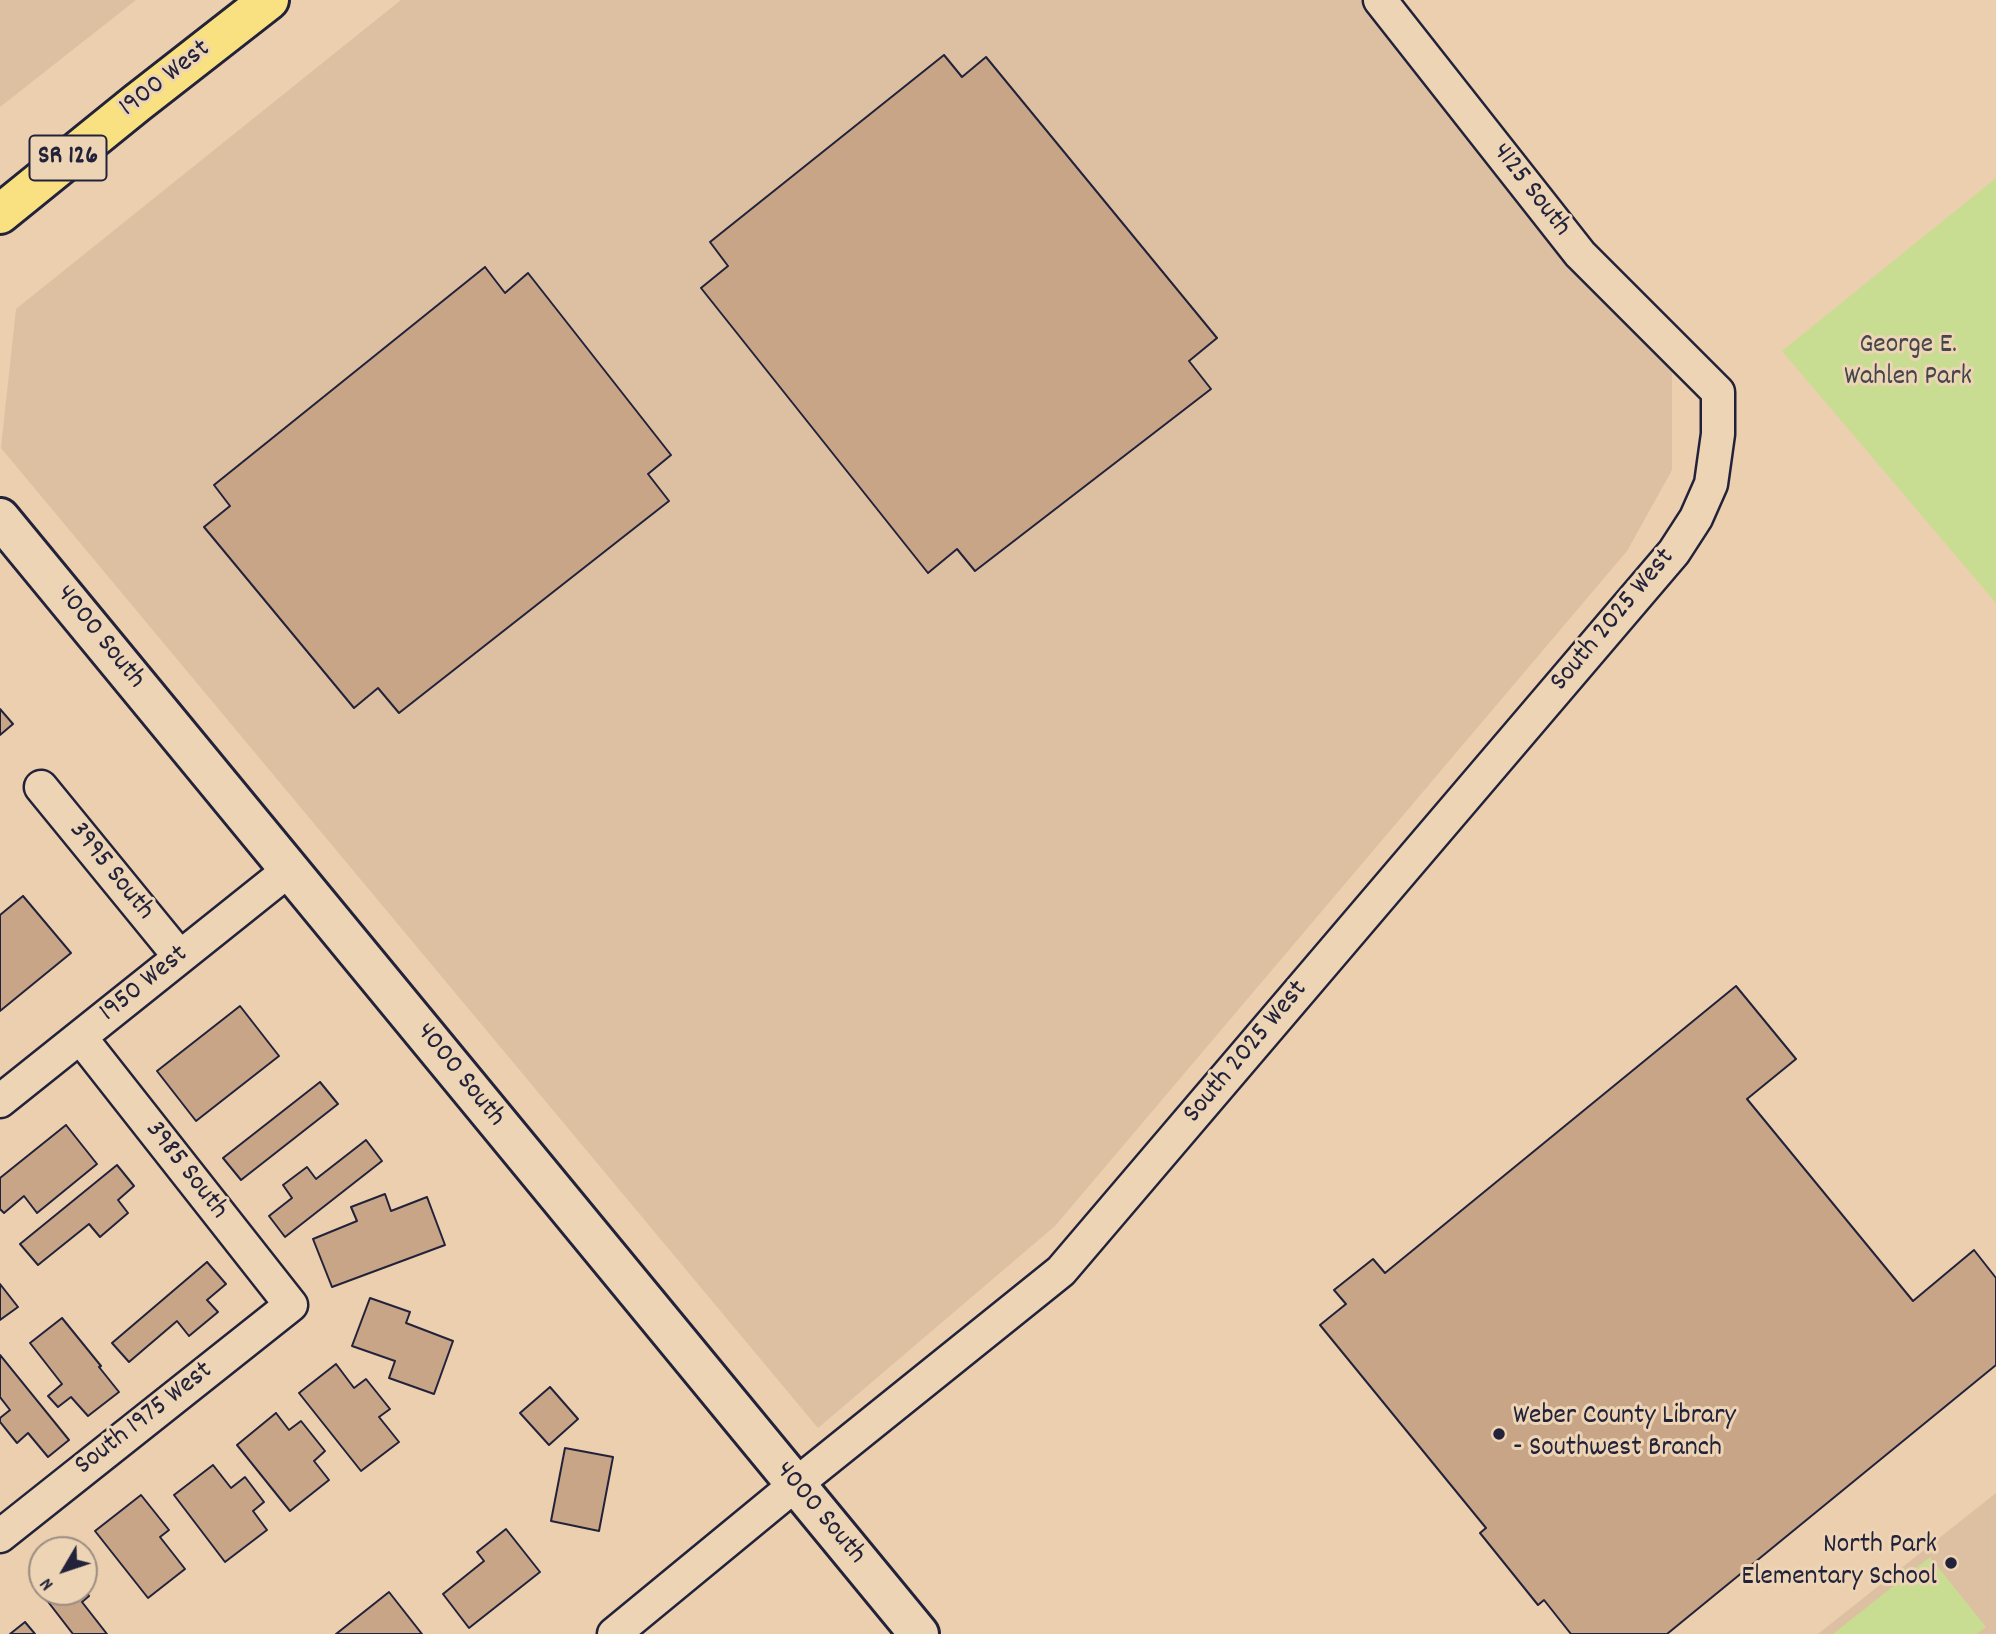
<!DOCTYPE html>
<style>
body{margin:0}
#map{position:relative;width:1996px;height:1634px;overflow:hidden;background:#ebcfae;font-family:Dekko,sans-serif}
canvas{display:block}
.north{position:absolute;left:28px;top:1536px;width:70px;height:70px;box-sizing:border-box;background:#edd4b4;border:2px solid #9c8d84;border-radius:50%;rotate:231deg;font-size:19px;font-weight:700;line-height:28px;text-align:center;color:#22223b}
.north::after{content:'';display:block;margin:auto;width:24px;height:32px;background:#22223b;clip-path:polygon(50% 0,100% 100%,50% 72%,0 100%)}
</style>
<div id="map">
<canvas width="1996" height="1634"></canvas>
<div class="north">N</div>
</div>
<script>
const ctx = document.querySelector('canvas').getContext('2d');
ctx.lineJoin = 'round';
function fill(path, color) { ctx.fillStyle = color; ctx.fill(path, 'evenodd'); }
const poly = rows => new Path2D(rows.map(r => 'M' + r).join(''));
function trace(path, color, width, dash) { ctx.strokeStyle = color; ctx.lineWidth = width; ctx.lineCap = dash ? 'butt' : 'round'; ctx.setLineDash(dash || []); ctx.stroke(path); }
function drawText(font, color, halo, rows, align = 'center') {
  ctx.font = font + ' Dekko,sans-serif'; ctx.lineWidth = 6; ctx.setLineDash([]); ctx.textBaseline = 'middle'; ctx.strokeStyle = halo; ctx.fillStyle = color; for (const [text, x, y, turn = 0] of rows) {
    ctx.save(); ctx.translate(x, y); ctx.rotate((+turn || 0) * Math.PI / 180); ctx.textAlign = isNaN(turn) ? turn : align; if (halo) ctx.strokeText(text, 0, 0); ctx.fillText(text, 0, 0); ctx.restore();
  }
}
const built = poly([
 [0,0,136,0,0,107],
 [401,0,1386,0,1672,348,1672,470,1627,551,1055,1226,818,1428,1,448,16,309],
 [1996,1493,1996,1634,1818,1634]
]);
const green = poly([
 [1996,178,1996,603,1782,351],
 [1930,1557,1986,1627,1977,1634,1833,1634]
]);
const building = poly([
 [944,55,962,77,986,57,1217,338,1189,361,1211,389,975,571,957,549,928,573,701,288,728,266,710,242,944,55],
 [485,267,505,293,528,273,671,455,648,474,669,501,399,713,378,688,354,708,204,527,230,506,214,485,485,267],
 [0,709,13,724,0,735,0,709],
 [23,896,71,953,0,1011,0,915,23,896],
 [1736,986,1796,1059,1747,1099,1913,1301,1974,1250,1996,1278,1996,1365,1667,1634,1571,1634,1544,1600,1538,1605,1480,1533,1486,1528,1320,1325,1346,1304,1334,1290,1373,1259,1385,1273,1736,986],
 [240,1006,279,1056,196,1121,157,1071,240,1006],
 [320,1082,338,1104,241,1180,223,1158,320,1082],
 [66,1125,97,1164,37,1213,24,1196,4,1213,0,1209,0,1178,66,1125],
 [366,1140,382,1161,285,1237,269,1216,292,1198,283,1185,307,1167,316,1179,366,1140],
 [117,1165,134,1186,118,1200,128,1213,100,1237,89,1224,38,1265,20,1244,117,1165],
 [385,1194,391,1211,427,1197,445,1245,332,1287,313,1239,357,1221,351,1207,385,1194],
 [207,1262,226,1284,207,1300,218,1312,189,1336,177,1321,129,1362,112,1343,207,1262],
 [0,1284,18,1307,0,1320,0,1284],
 [370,1298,410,1312,406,1323,453,1341,434,1394,389,1378,395,1361,352,1346,370,1298],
 [62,1318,101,1366,99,1367,119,1392,88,1416,71,1397,58,1407,48,1396,62,1384,30,1343,62,1318],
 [0,1355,69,1440,48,1457,28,1433,17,1443,0,1422,0,1418,10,1410,0,1397,0,1355],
 [336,1364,354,1388,366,1379,390,1409,379,1417,399,1442,361,1471,299,1393,336,1364],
 [550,1387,578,1419,549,1445,520,1413,550,1387],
 [276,1413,289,1430,301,1421,325,1451,314,1461,329,1480,290,1511,237,1445,276,1413],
 [565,1448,613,1457,599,1531,551,1521,565,1448],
 [213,1465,231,1488,245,1477,264,1502,253,1511,267,1530,225,1562,174,1495,213,1465],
 [141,1495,169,1530,160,1537,185,1569,148,1598,95,1531,141,1495],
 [506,1529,540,1572,469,1628,443,1594,484,1561,477,1552,506,1529],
 [42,1573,42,1592,84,1592,84,1590,89,1596,82,1602,107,1634,73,1634,32,1581,42,1573],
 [389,1592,422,1634,336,1634,389,1592],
 [25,1622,35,1634,10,1634,25,1622]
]);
const street = poly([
 [41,787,180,957],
 [0,1101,289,870],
 [0,1536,291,1305,80,1037],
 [614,1634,795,1485,1061,1271,1674,552,1696,518,1711,484,1718,434,1718,392,1580,254,1380,0]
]);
const secondary = poly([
 [0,518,919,1634]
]);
const primary = poly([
 [0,214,137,103,269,0]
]);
const markers = [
 [1499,1434,7,"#22223b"],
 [1951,1563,7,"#22223b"]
];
const shields = [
 [68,158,77]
];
const shieldNames = [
 ["SR 126",68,158]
];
const streetNames = [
 ["1900 West",166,80,-38],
 ["4125 South",1530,191,52],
 ["South 2025 West",1614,621,-50],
 ["4000 South",99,638,51],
 ["3995 South",110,872,51],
 ["1950 West",145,985,-39],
 ["South 2025 West",1247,1053,-50],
 ["4000 South",459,1076,51],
 ["3985 South",185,1171,52],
 ["South 1975 West",145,1420,-38],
 ["4000 South",819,1514,50]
];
const parkNames = [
 ["George E.",1908,347],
 ["Wahlen Park",1908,379]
];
const poiNames = [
 ["Weber County Library",1513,1418],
 ["- Southwest Branch",1513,1450],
 ["North Park",1937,1547,"right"],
 ["Elementary School",1937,1579,"right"]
];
fill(built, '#ddbfa1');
fill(green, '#c8dd92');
fill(building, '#c9a588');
trace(building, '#22223b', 2);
trace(street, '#22223b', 37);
trace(secondary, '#22223b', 44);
trace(primary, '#22223b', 44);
trace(street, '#edd4b4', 32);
trace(secondary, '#edd4b4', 38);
trace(primary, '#f9e181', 38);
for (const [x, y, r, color] of markers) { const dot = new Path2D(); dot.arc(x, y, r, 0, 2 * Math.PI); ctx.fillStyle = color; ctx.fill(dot); trace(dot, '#edd4b4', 2.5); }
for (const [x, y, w] of shields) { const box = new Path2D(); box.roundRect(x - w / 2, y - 22.5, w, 45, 5); ctx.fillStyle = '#edd4b4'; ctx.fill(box); trace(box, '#22223b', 2); }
drawText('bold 26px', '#22223b', null, shieldNames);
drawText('28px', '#22223b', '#edd4b4', streetNames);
drawText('28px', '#43474c', '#edd4b4', parkNames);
drawText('28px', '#22223b', '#edd4b4', poiNames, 'left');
</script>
